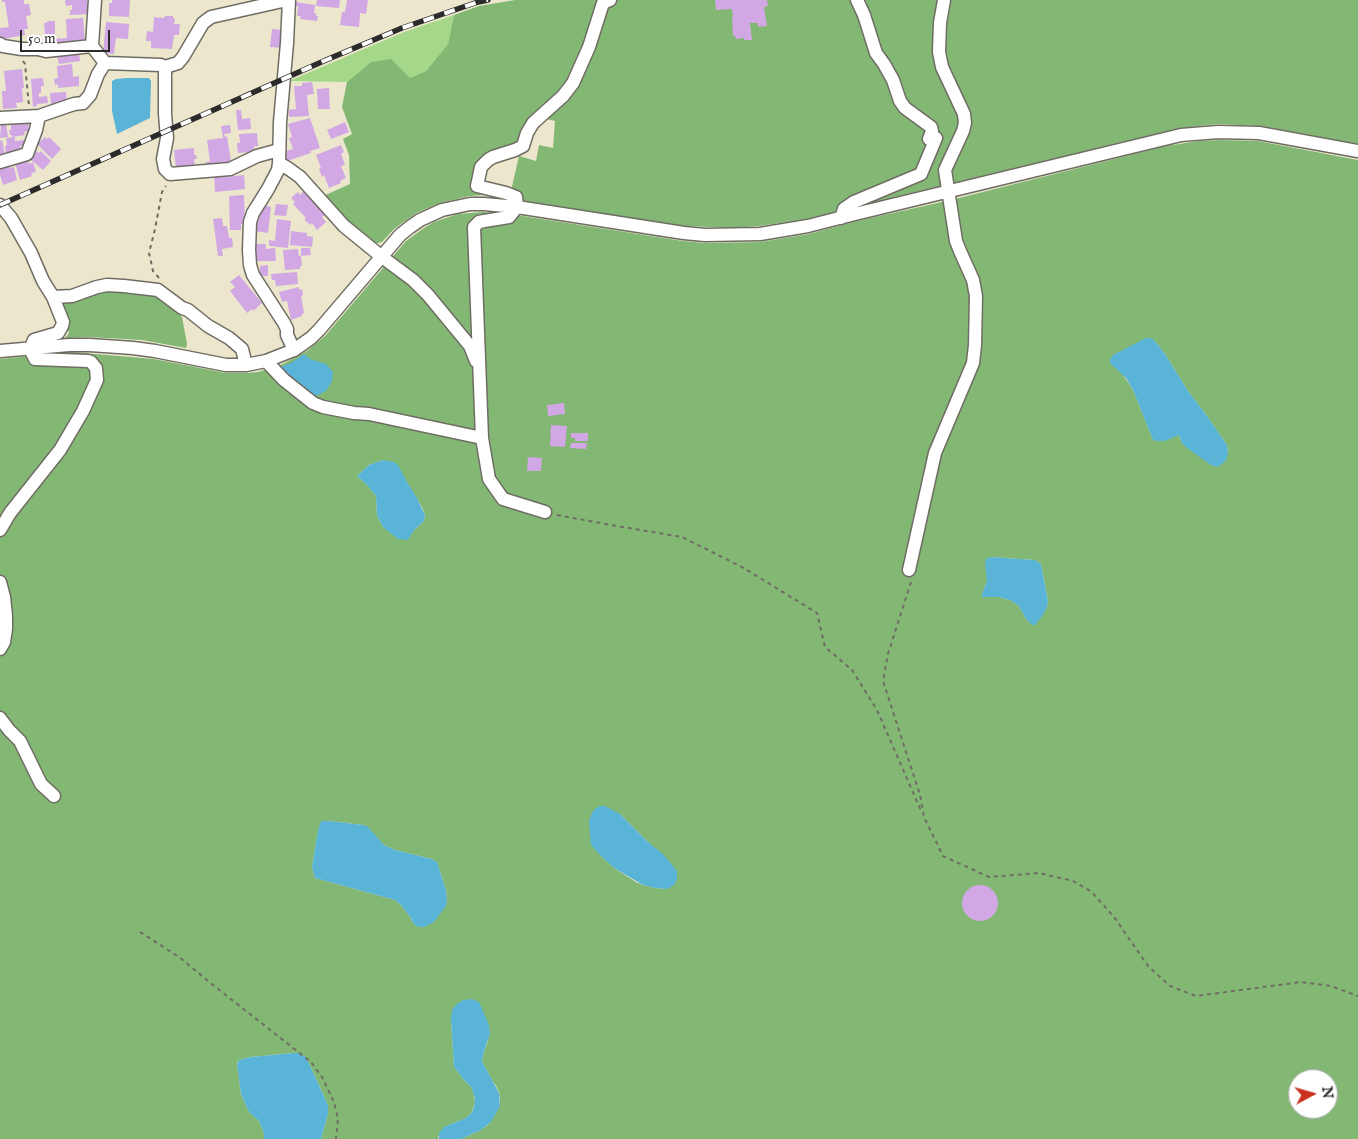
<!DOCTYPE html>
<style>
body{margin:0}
#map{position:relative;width:1358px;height:1139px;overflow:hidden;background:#ece7cc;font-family:"IM FELL English",serif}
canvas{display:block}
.north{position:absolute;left:1288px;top:1069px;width:50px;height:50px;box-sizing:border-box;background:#fff;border:1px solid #aaa;border-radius:50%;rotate:84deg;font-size:14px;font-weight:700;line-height:20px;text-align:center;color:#2b2b2b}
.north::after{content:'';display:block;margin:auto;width:18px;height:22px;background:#c8321e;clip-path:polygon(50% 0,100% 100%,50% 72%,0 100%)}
.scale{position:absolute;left:20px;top:30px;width:90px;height:22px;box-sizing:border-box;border:2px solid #2b2b2b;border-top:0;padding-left:6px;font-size:15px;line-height:18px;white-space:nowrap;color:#2b2b2b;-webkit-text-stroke:4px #fff;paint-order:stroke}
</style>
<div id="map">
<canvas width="1358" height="1139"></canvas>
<div class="north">N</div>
<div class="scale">50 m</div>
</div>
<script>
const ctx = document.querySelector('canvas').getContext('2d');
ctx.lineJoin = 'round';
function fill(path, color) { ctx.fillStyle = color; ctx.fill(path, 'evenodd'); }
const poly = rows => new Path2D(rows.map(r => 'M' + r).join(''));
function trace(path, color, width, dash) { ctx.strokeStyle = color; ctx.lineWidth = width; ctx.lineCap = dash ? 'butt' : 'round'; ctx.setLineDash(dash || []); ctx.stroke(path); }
const green = poly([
 [454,15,448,44,426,71,410,78,371,62,347,82,289,81,404,32]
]);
const forest = poly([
 [515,0,605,0,576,73,520,144,492,154,474,188,509,198,484,195,469,196,440,203,416,213,394,229,382,242,370,245,321,197,350,184,349,155,343,139,352,134,342,107,347,82,371,62,391,59,410,78,426,71,448,44,454,15,479,6],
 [616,0,1358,0,1358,144,1260,126,1218,124,1180,128,853,207,806,219,759,226,732,228,685,226,525,202,518,194,511,191,519,156,536,161,539,145,553,148,555,121,543,118,565,98,603,10],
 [1219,140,1258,141,1358,160,1358,1139,461,1139,481,1130,489,1124,500,1105,500,1100,499,1092,496,1086,492,1080,482,1061,484,1051,488,1041,451,1020,454,1067,463,1079,471,1087,474,1094,475,1102,472,1112,466,1118,444,1127,438,1137,439,1139,321,1139,328,1114,328,1105,306,1057,293,1053,251,1057,239,1060,237,1063,241,1094,249,1112,259,1121,264,1133,264,1139,0,1139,0,359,72,352,154,359,226,373,247,373,258,372,279,366,307,351,325,336,406,241,424,228,434,222,458,214,483,212,516,215,683,241,705,243,760,242,809,234,857,221,951,200,1166,146,1199,141],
 [1154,340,1165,354,1188,391,1207,416,1227,445,1228,453,1192,450,1182,443,1179,435,1153,440,1133,390,1122,373,1113,355,1129,348],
 [383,460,407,482,422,507,425,515,424,521,414,530,383,527,377,515,376,496,367,485,357,476,369,465],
 [991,557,1035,560,1041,564,1048,601,1047,607,1026,619,1019,606,1010,600,999,597,982,597,982,594,987,581],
 [620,814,648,842,666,889,655,888,643,885,636,882,614,868,601,856],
 [322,821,329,821,364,825,384,845,395,850,432,859,437,862,446,890,447,900,418,927,413,923,411,918,401,905,395,900,315,878,312,867,317,836],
 [1298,1079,1328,1079,1328,1109,1298,1109],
 [98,291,157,293,178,310,182,317,187,344,186,348,142,340,89,337,65,338,69,333,59,301]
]);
const water = poly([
 [127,78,149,78,151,81,150,118,117,134,112,111,112,81,116,79],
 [1146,338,1150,338,1154,340,1165,354,1188,391,1207,416,1227,445,1228,453,1226,460,1221,465,1217,467,1211,465,1187,448,1182,443,1179,435,1165,441,1156,441,1153,440,1133,390,1126,378,1110,363,1110,360,1113,355],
 [304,354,310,359,326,364,333,372,332,381,326,391,314,397,279,368,280,367,291,363],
 [383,460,394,462,398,465,407,482,417,498,425,515,424,521,414,530,408,540,398,539,383,527,377,515,376,496,367,485,357,476,369,465],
 [991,557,1035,560,1041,564,1048,601,1047,607,1043,615,1035,625,1032,625,1026,619,1019,606,1010,600,999,597,982,597,982,594,987,581,985,564,986,559],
 [600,806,605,806,620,814,648,842,664,855,677,871,677,878,675,884,671,887,666,889,655,888,643,885,614,868,601,856,591,845,589,821,592,813,595,809],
 [322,821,329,821,364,825,368,827,384,845,395,850,432,859,437,862,446,890,447,900,446,906,434,922,424,927,418,927,413,923,411,918,401,905,395,900,315,878,312,867,317,836,320,823],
 [472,999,479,1002,489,1025,490,1034,484,1051,482,1061,499,1093,500,1106,491,1122,481,1130,461,1139,439,1139,439,1133,444,1127,466,1118,472,1112,474,1107,475,1098,471,1087,463,1079,454,1067,451,1020,452,1010,456,1005,463,1000],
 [293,1053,298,1053,306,1057,328,1105,328,1114,321,1139,264,1139,264,1133,259,1121,249,1112,241,1094,237,1064,239,1060,251,1057]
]);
const building = poly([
 [2,0,24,0,24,4,29,4,31,15,26,16,28,29,24,29,25,35,3,39,2,37,0,37,0,28,9,27,5,2,2,2],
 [65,0,87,0,90,14,70,15,70,10,72,10,72,5,66,6],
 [112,0,130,0,129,17,109,16,109,3,112,3],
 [317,0,340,0,339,8,316,6],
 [347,0,368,0,366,14,360,13,359,27,340,25,342,12,345,12],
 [715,0,767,0,768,6,764,7,767,26,758,27,758,23,750,23,752,40,744,40,744,38,736,39,735,36,733,36,732,17,733,17,732,9,716,10],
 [296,2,315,5,314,13,316,13,316,16,318,16,317,21,300,19,301,16,297,16,298,6,295,6],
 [165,16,173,16,173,18,175,19,174,24,180,24,179,35,174,35,172,49,151,48,151,41,146,41,147,31,153,32,154,17,164,18],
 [83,18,85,43,50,47,49,39,67,38,66,19],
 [47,21,55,21,55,35,45,35,44,23,47,23],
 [106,22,129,24,128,39,116,38,114,54,103,53],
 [272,29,283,30,282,48,270,47],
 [79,52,80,61,59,64,57,55],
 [72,64,73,77,79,76,79,86,58,88,58,84,55,85,54,79,58,78,57,66],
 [22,69,24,88,22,88,23,102,16,103,17,108,3,109,2,91,6,91,4,71],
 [43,78,44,86,41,86,41,93,39,93,39,97,47,96,48,103,37,104,37,106,33,107,31,79],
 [312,82,314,94,307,95,309,116,289,117,289,110,296,109,294,86,302,86,302,83],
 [329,88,330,109,318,109,317,89],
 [66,92,67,104,51,105,50,93],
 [236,110,241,110,242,119,250,118,251,129,238,130],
 [310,118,320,148,310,151,311,153,287,161,283,152,293,149,289,138,292,137,288,124],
 [28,122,29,131,24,132,25,135,12,137,12,135,10,135,9,130,11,130,11,123],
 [345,122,349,132,331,139,327,130],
 [6,124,8,137,0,138,1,125],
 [230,125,231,133,224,134,225,137,227,136,231,162,213,165,200,170,199,165,206,164,206,162,210,161,207,140,223,138,221,126],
 [257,133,258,146,254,146,255,150,252,150,252,152,238,153,237,143,240,143,239,134],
 [15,137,15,141,24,140,25,145,20,146,21,152,6,154,5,146,7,145,6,138],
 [45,137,47,139,49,137,61,149,52,159,37,144],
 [2,140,5,155,0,156,0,141],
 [341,145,344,152,341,154,345,165,341,166,346,178,340,181,341,183,329,188,324,175,322,177,319,169,321,168,316,155],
 [194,148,194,155,196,155,197,159,194,159,195,167,176,169,174,150],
 [37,151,39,153,41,151,51,161,43,170,30,159],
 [28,159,29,164,33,162,36,172,31,173,32,176,20,180,15,163],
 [9,165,10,168,14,167,17,180,3,185,0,175,0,168],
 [227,173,227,177,244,175,245,189,215,192,214,174],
 [304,191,325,215,322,217,326,222,317,230,312,223,310,225,304,219,306,218,293,204,295,202,291,198,298,192,300,195],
 [244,195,245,224,241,224,241,230,230,230,229,196],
 [276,204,288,205,286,216,274,215],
 [263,205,271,207,268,233,255,231,256,219,259,219,260,211,262,211],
 [222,218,223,226,227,226,229,238,232,238,233,247,222,249,223,256,218,256,213,219],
 [277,219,291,221,288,248,269,246,269,240,275,241],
 [291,231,307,233,307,236,313,237,312,247,290,245],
 [255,244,266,244,266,249,275,248,276,261,256,261],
 [301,248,310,248,311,255,301,256],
 [298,249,299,256,301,256,302,266,300,266,300,269,285,270,283,250],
 [268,265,268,276,260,276,260,266],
 [297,272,298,284,276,286,275,280,272,280,271,274],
 [239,275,262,303,253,311,252,309,247,313,230,291,235,287,230,282],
 [299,287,299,290,302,289,303,295,301,296,304,313,302,314,302,316,291,320,287,301,282,302,279,292],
 [564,403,565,414,548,416,547,405],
 [551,425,567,426,565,447,550,446],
 [571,433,588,433,588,441,575,441,575,438,571,438],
 [571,443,587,443,586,449,570,448],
 [528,457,542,458,541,471,527,471],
 '962 903a18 18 0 1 1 36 0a18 18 0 1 1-36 0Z'
]);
const path = poly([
 [23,61,25,64,29,106],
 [159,278,153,271,149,253,155,229,162,192,166,186],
 [557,515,611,525,682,537,742,567,817,613,825,647,852,670,877,710,922,813],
 [911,582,888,654,883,681,920,795,924,817,943,856,989,877,1039,873,1073,881,1092,892,1114,917,1148,966,1170,986,1196,996,1301,982,1331,986,1358,996],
 [140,932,179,957,213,985,311,1062,322,1077,334,1102,338,1119,336,1139]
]);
const minor = poly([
 [289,0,287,43,280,122,279,163,278,170,268,189,253,213,250,222,249,250,250,265,253,275,284,323,287,329,287,335,294,350],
 [0,44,3,46,22,49,38,49,46,51,92,46,105,63,161,65,165,67,178,63,183,57,203,23,211,17,287,0],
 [92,46,95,0],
 [165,67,165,114,167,138,163,159,165,169,170,174,230,169,257,156,279,150],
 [0,118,39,116,74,104,83,103,90,95,98,74,105,63],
 [0,162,27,154,36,130,39,116],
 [279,163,289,169,300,177,344,226,382,257,413,280,428,295,470,346,476,361],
 [0,205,11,218,31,253,43,281,53,297,72,296,97,287,107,285,124,286,158,290,182,308,188,310,208,326,229,338,242,349,246,365],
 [841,218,844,209,854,202,921,174,936,138,929,139,932,131,931,127,905,108,900,101,893,80,884,64,876,53,864,15,857,0],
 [0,351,69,345,90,345,133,348,155,351,226,365,246,365,266,361,294,350,311,338,319,330,400,235,410,227,420,220,442,210,470,204,484,204,517,207,684,233,705,235,760,234,808,226,855,214,1181,135,1218,132,1259,133,1358,151],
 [266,361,284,380,313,403,323,407,354,413,369,414,482,438],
 [545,512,503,499,489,479,482,438,474,227,479,222,484,221,509,217,517,207,516,197,506,193,477,186,481,167,488,160,493,157,515,150,523,146,527,133,533,123,563,96,573,83,589,47,603,3,610,0],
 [0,530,10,513,60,450,83,411,97,380,96,368,91,362,88,361,35,359,30,349,34,340,58,333,62,326,63,322,53,297],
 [909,570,935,453,973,363,975,345,976,296,973,280,960,251,956,241,945,170,963,131,965,123,964,114,942,67,939,52,940,23,944,0],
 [0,582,4,597,6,616,6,629,4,642,0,649],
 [0,718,9,730,20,741,41,784,54,796]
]);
const rail = poly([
 [0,205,326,60,402,28,478,2,488,0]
]);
fill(green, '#a4d888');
fill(forest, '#83b874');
fill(water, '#5ab4d8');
fill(building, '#d1a7e4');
trace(minor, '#6f6d63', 15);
trace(path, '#6f6d63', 2, [4, 4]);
trace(minor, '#fff', 12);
trace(rail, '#2b2b2b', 5.5);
trace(rail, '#fff', 4, [11]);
</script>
